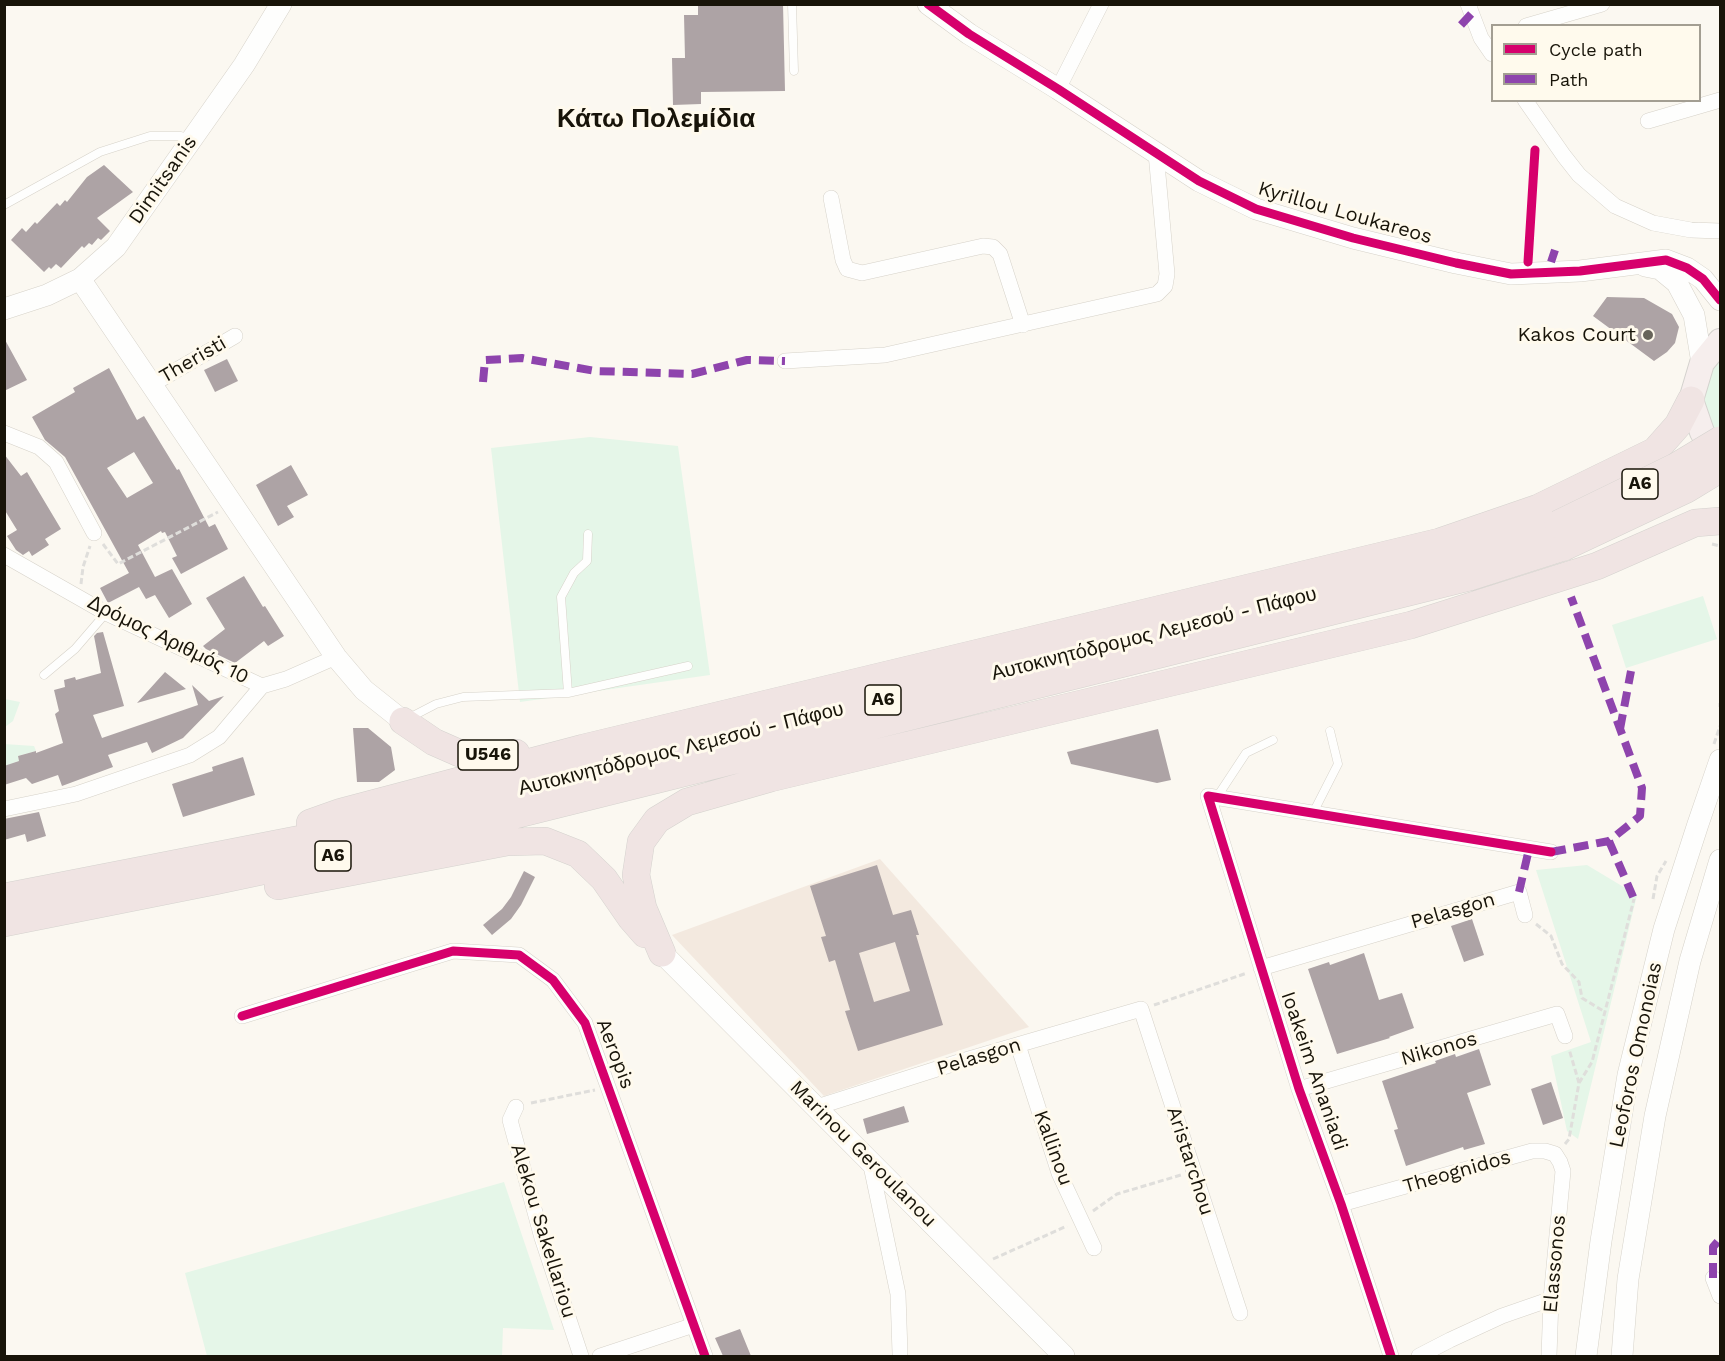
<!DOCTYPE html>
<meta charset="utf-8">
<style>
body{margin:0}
#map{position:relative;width:1725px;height:1361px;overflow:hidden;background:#fbf8f1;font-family:"Work Sans",sans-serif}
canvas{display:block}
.frame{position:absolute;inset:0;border:6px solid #181409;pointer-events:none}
.legend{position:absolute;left:1491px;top:24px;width:210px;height:78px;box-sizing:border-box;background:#fffaed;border:2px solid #a39e92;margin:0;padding:8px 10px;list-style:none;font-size:18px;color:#181409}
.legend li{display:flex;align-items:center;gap:12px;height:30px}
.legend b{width:30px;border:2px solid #a39e92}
</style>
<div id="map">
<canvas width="1725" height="1361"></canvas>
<div class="frame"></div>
<ul class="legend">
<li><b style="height:8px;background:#d6006c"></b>Cycle path</li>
<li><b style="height:8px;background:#8e44ad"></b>Path</li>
</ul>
</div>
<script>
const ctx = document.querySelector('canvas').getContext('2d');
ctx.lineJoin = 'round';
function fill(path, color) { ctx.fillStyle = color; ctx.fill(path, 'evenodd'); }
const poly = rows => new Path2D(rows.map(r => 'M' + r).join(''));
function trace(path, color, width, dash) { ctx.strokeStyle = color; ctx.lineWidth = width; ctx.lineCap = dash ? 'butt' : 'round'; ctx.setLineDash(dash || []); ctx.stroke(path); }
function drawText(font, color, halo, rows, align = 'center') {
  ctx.font = font + ' "Work Sans",sans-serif'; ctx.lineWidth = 6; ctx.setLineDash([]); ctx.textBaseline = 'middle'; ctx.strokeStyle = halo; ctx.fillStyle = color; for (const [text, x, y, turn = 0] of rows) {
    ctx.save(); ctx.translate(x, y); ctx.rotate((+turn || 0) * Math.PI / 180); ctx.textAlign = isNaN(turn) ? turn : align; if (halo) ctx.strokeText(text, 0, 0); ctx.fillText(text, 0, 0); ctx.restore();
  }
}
const education = poly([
 [880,859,1029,1027,824,1096,672,935]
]);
const green = poly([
 [1720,360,1720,453,1700,407,1712,367],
 [590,437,678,446,710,675,520,702,491,448],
 [1703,596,1717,639,1626,668,1612,625],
 [5,699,20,702,13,721,5,727],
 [4,744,34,746,36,751,18,756,19,761,5,766],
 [1587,865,1637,895,1578,1139,1567,1131,1551,1056,1591,1042,1536,870],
 [504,1182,554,1330,503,1328,502,1356,207,1356,185,1273]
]);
const building = poly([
 [698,4,783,4,785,91,701,92,701,104,673,105,672,58,685,58,684,15,698,15],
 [104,165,133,192,97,218,110,231,101,240,98,238,92,245,89,243,84,248,82,246,61,268,56,264,51,269,49,267,44,272,11,240,22,228,26,232,35,222,37,224,57,203,60,206,65,200,67,202,87,177],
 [1607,297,1644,298,1672,314,1679,327,1675,343,1667,352,1654,361,1593,316],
 [4,338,27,380,4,391],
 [227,359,238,381,215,392,204,370],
 [109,368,137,420,144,416,177,470,179,469,209,527,215,524,228,549,181,574,172,558,177,556,165,532,162,533,161,531,138,545,155,577,172,569,192,604,169,618,155,595,146,599,139,587,108,603,100,588,129,573,65,457,45,440,32,417,75,392,73,388],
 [134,452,153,483,127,498,107,468],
 [4,454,21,476,27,472,61,529,45,539,49,545,32,556,29,551,23,555,16,550,7,536,17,530,4,509],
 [291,465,308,495,287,506,294,517,278,526,256,485],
 [244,576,263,607,265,606,284,636,268,646,264,641,235,663,206,649,203,646,225,629,206,598],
 [103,632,124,706,93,715,102,738,198,705,192,685,209,701,224,696,183,738,152,753,147,742,108,755,113,767,62,786,58,775,32,784,26,778,4,785,4,766,19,761,18,756,36,751,36,753,63,743,55,714,59,711,54,690,65,687,64,680,75,677,76,680,101,673,94,636,97,633],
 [165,672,186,689,137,703],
 [353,728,368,728,391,747,395,770,379,782,357,782],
 [1158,729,1171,780,1157,783,1071,764,1067,752],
 [243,757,255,795,183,817,172,784,213,771,212,767],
 [39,812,46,836,27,842,25,834,4,840,4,819],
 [877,865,893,915,911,910,919,935,916,935,943,1025,858,1051,845,1011,850,1010,835,960,829,962,821,937,826,936,810,886],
 [895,942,910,991,874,1002,859,953],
 [524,871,535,877,521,905,511,919,492,935,483,925,502,909,511,897],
 [1472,919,1484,955,1464,962,1451,926],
 [1364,953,1379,1000,1402,993,1414,1028,1389,1037,1390,1038,1337,1054,1308,969,1329,962,1330,965],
 [1479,1049,1491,1085,1467,1093,1485,1144,1464,1150,1463,1147,1406,1166,1394,1130,1398,1129,1382,1081,1436,1063,1435,1061,1455,1054,1456,1057],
 [1551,1082,1563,1118,1543,1125,1531,1089],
 [904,1106,909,1122,867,1134,863,1119],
 [740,1329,751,1356,723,1356,715,1338]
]);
const path = poly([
 [103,544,118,564,218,512],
 [1712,544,1720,546],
 [81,584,83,567,90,546],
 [1720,703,1720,707],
 [1714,744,1720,726],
 [1653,899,1657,876,1666,861],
 [1536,924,1551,936,1562,964,1579,982,1582,998,1605,1012],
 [1154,1005,1247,973],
 [1579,1083,1592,1062,1634,899],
 [531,1103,595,1090],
 [1565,1144,1569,1139,1579,1083,1569,1049],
 [1093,1211,1117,1194,1181,1175],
 [993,1259,1067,1226]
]);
const lane = poly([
 [792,4,794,71],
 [4,205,100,152,150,136,181,136,190,140],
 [44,675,75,649,106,613],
 [568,693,561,597,574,573,587,561,588,534],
 [409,718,436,704,463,697,568,693,688,666],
 [1217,797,1246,753,1273,740],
 [1313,813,1338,764,1330,731]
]);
const street = poly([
 [1468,4,1481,38,1492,54],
 [1526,26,1602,4],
 [1058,89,1101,4],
 [1525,100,1564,156,1579,175,1615,206,1653,223,1691,230,1720,231],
 [1648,121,1720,100],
 [831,198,843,260,847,269,862,273,983,246,993,247,1000,254,1023,325],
 [785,361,885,355,1157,294,1165,286,1167,274,1156,153],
 [151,385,235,336],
 [4,433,39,447,56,462,94,533],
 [4,555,106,613,262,686,286,679,336,657],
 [4,809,76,794,190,755,219,737,262,686],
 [1261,968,1519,892,1525,915],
 [242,1016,453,951,519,955,553,980,585,1023,705,1356],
 [1018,1045,1059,1173,1094,1248],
 [1299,1089,1557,1014,1565,1036],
 [516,1107,510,1120,542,1238,581,1356],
 [817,1107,962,1061,1141,1009,1240,1313],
 [870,1161,898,1294,900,1353],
 [1341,1204,1532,1151,1545,1151,1555,1154,1560,1162,1563,1171,1551,1299,1549,1356],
 [1713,1278,1720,1296],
 [600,1356,694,1325],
 [1391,1356,1341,1204,1299,1089,1208,796,1551,852],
 [1419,1356,1450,1340,1502,1316,1551,1299]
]);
const secondary = poly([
 [928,4,969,34,1058,89,1199,181,1256,209,1353,238,1456,263,1511,274,1580,271,1666,260,1687,268,1703,279,1720,300],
 [1645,266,1660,269,1677,283,1694,315,1702,363],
 [80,279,336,657,364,690,403,721],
 [4,309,47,295,80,279,116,247,244,65,281,4],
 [662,953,1064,1356],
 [1586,1356,1601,1241,1628,1075,1664,929,1698,824,1720,760],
 [1622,1356,1628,1279,1655,1116,1690,961,1720,860]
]);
const primary = poly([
 [1718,462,1702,432,1691,400,1702,363,1720,341]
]);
const highway = poly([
 [403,721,434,742,459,753,485,756,516,753],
 [310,823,341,812,583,748,1439,542,1538,508,1655,451,1678,425,1691,400],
 [278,886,507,842,545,841,578,854,604,879,631,918,645,934],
 [4,897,352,829,1467,558,1558,524],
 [4,923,215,881,451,831,1470,577,1564,547],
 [662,953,643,908,636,875,641,842,657,820,687,802,771,778,1411,625,1597,566,1695,523,1720,521]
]);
const highwayBridge = poly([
 [1558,524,1675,467,1720,440],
 [1564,547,1687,489,1720,469]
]);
const quiet = poly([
 [1461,25,1472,13],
 [1551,262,1555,250],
 [483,382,485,360,522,358,595,371,692,374,747,360,785,361],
 [1620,729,1631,671],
 [1609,841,1634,899],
 [1551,852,1609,841,1640,816,1642,788,1571,597],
 [1519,892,1529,849],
 [1713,1278,1713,1247,1720,1239]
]);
const cycleway = poly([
 [928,4,969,34,1058,89,1199,181,1256,209,1353,238,1456,263,1511,274,1580,271,1666,260,1687,268,1703,279,1720,300],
 [1528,262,1535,150],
 [242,1016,453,951,519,955,553,980,585,1023,705,1356],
 [1391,1356,1341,1204,1299,1089,1208,796,1551,852]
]);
const markers = [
 [1648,335,6,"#67645a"]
];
const shields = [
 [1640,484,36],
 [883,700,36],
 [488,755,60],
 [333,856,36]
];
const shieldNames = [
 ["A6",1640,484],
 ["A6",883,700],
 ["U546",488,755],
 ["A6",333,856]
];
const streetNames = [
 ["Dimitsanis",163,180,-55],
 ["Kyrillou Loukareos",1345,213,16],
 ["Theristi",193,360,-30],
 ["Αυτοκινητόδρομος Λεμεσού - Πάφου",1154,634,-14],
 ["Δρόμος Αριθμός 10",168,640,26],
 ["Αυτοκινητόδρομος Λεμεσού - Πάφου",681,749,-14],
 ["Pelasgon",1453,911,-16],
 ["Nikonos",1439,1049,-16],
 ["Aeropis",615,1054,69],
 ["Leoforos Omonoias",1636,1055,-78],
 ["Pelasgon",979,1057,-17],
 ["Ioakeim Ananiadi",1314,1071,71],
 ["Kallinou",1053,1148,70],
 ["Marinou Geroulanou",863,1154,45],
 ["Aristarchou",1190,1161,72],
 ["Theognidos",1457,1172,-16],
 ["Alekou Sakellariou",543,1231,73],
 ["Elassonos",1555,1264,-85]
];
const poiNames = [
 ["Kakos Court",1636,335]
];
const districtNames = [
 ["Κάτω Πολεμίδια",656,119]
];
fill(education, '#f3e9df');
fill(green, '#e5f6e8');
fill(building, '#ada3a5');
trace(lane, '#d6d2c9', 9);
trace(street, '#d6d2c9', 16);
trace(secondary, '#d6d2c9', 22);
trace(primary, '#d4d2ce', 26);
trace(highway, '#d4d2ce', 28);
trace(path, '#dfdedb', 3, [6, 3]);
trace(lane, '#fefefd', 8);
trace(street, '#fefefd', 15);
trace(secondary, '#fefefd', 21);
trace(primary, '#f6eeed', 24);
trace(highway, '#f0e4e3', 27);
trace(highwayBridge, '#d4d2ce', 28, []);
trace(highwayBridge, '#f0e4e3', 27);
trace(quiet, '#8e44ad', 8, [15, 8]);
trace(cycleway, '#d6006c', 9);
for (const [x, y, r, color] of markers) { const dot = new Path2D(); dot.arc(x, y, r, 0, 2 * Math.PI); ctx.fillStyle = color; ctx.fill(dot); trace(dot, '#fffaed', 2); }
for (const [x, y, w] of shields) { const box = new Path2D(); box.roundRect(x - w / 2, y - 15, w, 30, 4.5); ctx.fillStyle = '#fffaed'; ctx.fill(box); trace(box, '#181409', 1.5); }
drawText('bold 18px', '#181409', null, shieldNames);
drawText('20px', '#181409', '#fffaed', streetNames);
drawText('20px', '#181409', '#fffaed', poiNames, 'right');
drawText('bold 26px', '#181409', '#fffaed', districtNames);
</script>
